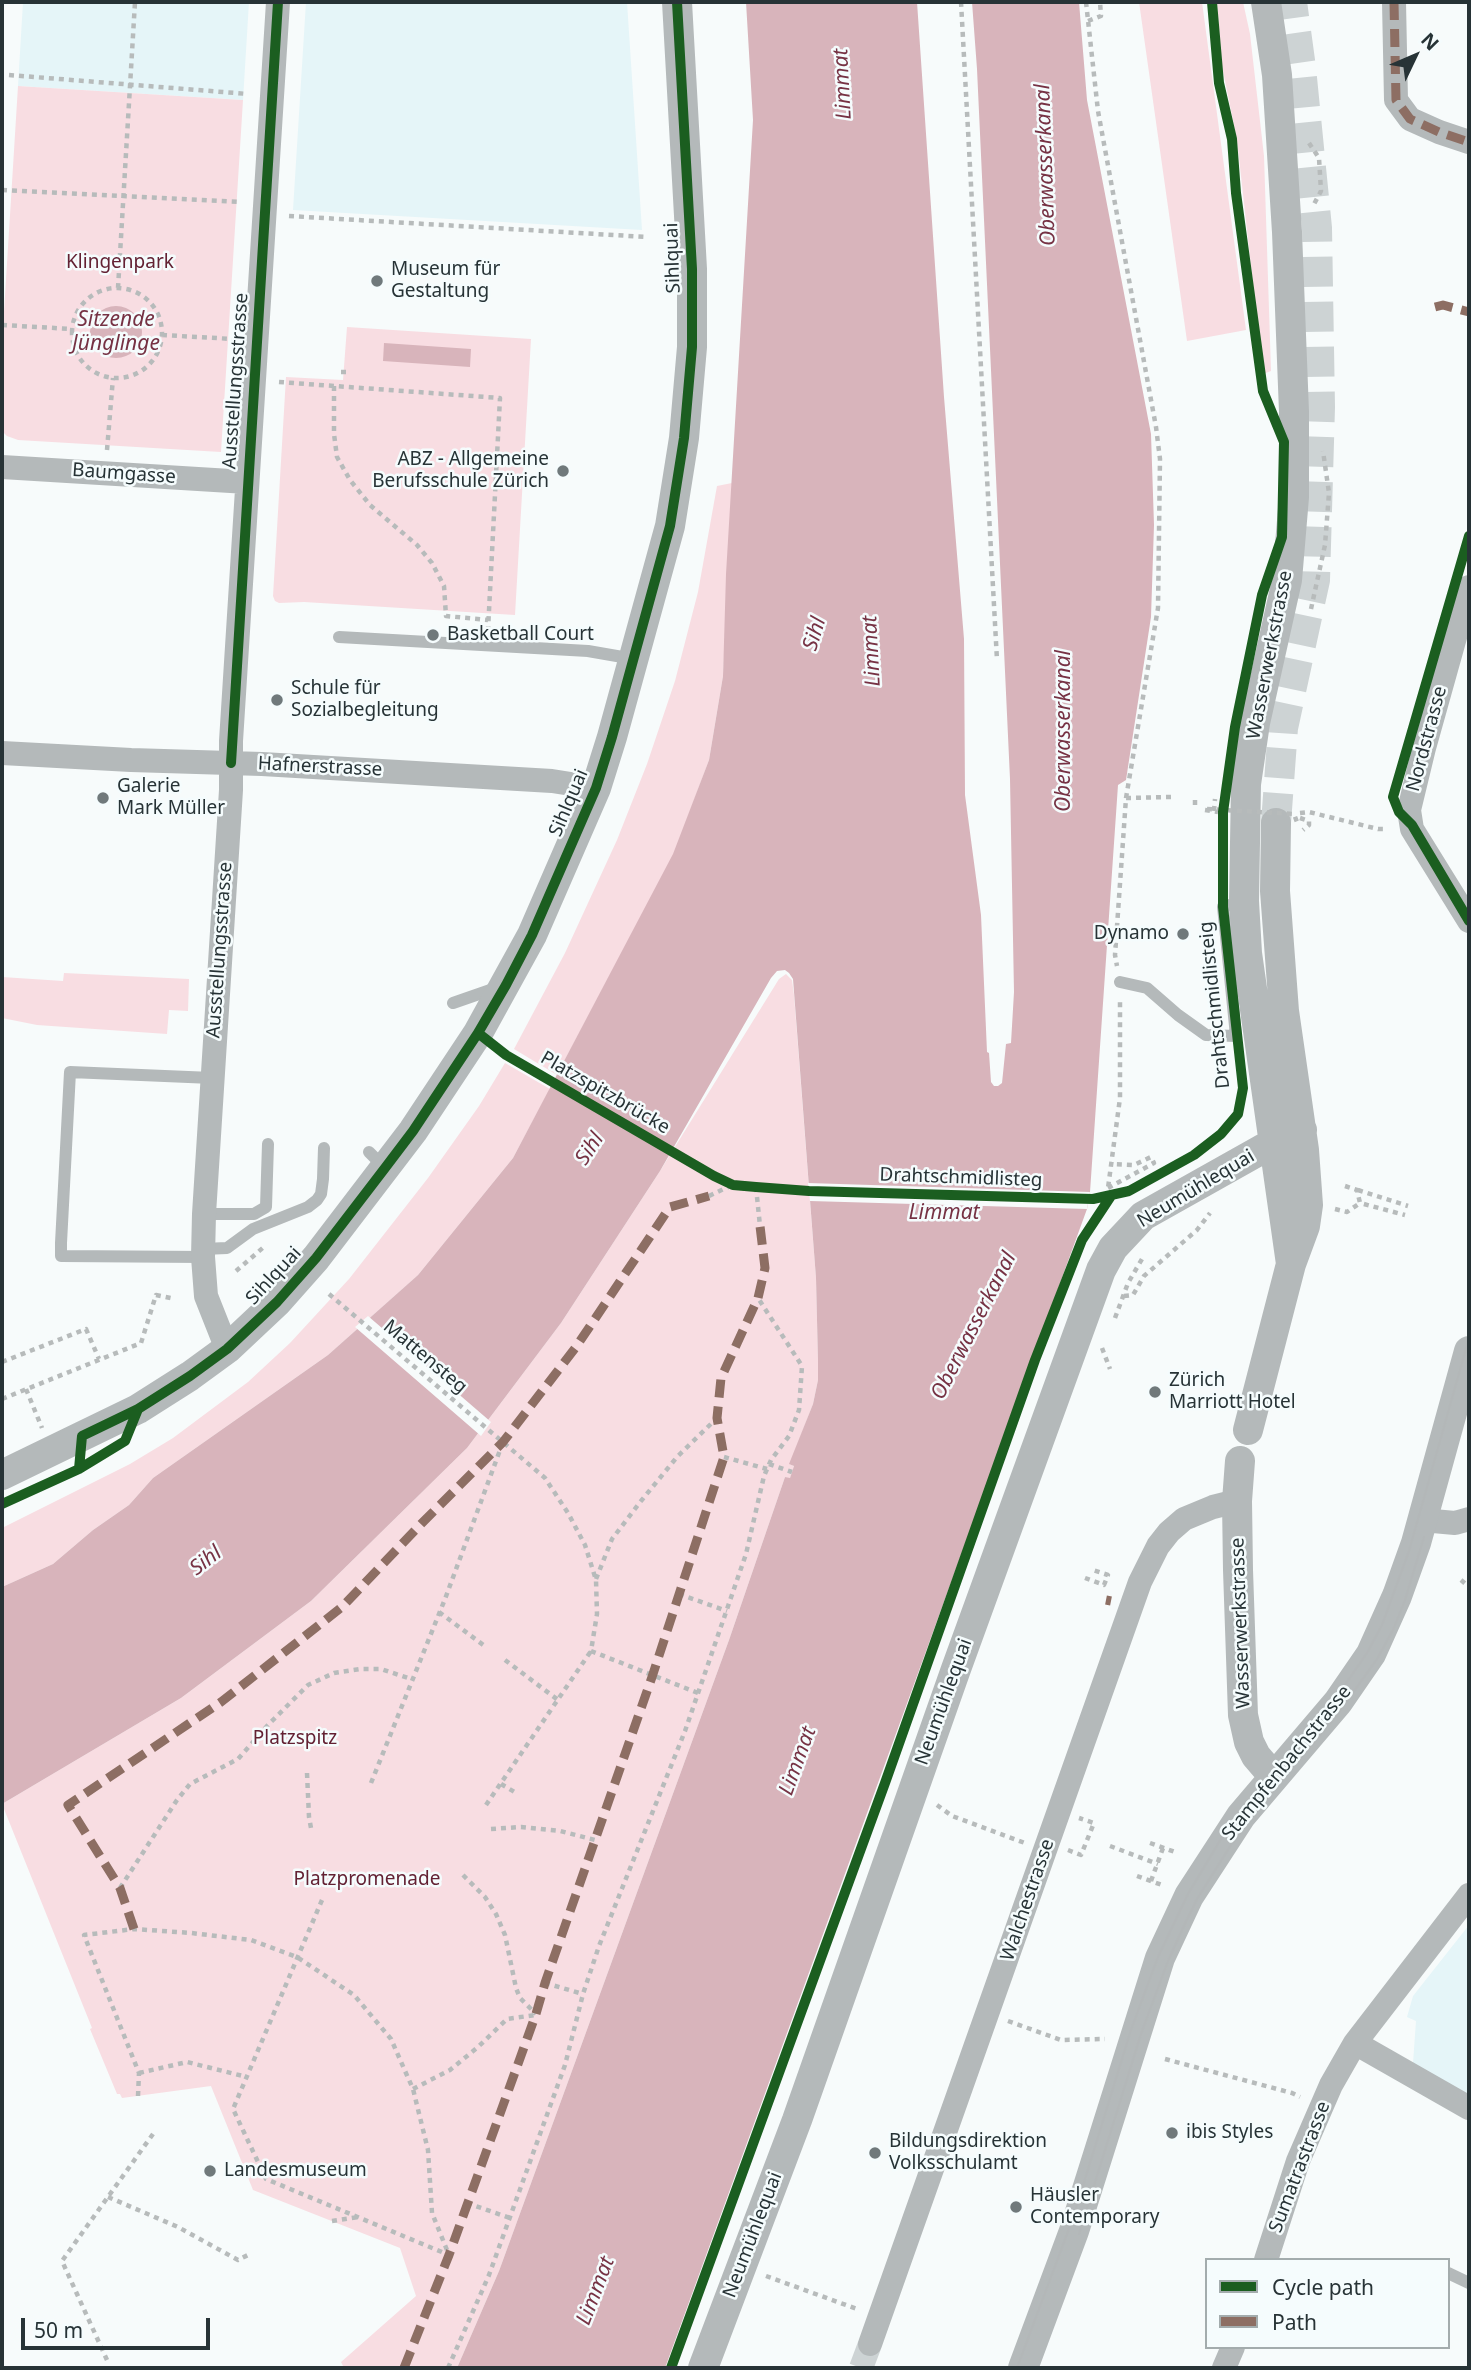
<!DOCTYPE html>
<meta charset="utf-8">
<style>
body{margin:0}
#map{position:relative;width:1471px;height:2370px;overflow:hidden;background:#f7fbfb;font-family:"Noto Sans",sans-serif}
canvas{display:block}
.frame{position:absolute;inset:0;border:4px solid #273336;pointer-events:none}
.legend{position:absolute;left:1205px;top:2258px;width:245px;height:91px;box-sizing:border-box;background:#f5fcfd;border:2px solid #a3acad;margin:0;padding:9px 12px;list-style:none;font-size:21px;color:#273336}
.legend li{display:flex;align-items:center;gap:14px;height:35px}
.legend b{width:35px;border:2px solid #a3acad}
.north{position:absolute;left:1380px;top:21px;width:70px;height:70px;-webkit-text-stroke:5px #f5fcfd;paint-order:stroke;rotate:46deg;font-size:19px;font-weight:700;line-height:28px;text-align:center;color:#273336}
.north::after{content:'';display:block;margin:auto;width:24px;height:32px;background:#273336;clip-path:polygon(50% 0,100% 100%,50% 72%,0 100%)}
.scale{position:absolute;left:21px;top:2318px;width:189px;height:32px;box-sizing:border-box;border:4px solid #273336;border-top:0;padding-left:9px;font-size:21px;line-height:24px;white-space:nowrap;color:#273336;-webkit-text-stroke:5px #f5fcfd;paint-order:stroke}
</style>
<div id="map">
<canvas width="1471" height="2370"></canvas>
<div class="frame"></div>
<ul class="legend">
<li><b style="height:9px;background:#1b5e20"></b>Cycle path</li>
<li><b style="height:9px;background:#8d6e63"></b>Path</li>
</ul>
<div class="north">N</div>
<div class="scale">50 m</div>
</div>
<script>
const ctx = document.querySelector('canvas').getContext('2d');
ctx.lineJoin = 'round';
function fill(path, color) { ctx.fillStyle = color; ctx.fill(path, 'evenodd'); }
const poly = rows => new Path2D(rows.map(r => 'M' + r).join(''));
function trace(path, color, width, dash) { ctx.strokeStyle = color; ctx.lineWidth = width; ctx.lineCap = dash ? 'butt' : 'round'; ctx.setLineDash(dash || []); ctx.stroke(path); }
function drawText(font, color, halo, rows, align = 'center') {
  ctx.font = font + ' "Noto Sans",sans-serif'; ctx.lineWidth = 5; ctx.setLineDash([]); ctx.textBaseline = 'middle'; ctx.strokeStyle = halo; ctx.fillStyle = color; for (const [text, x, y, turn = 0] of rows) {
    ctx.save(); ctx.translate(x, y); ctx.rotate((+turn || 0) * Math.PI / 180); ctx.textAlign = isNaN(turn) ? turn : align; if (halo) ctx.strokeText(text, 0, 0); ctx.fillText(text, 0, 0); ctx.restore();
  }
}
const built = poly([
 [23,2,249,2,243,100,18,86],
 [306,2,627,2,642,230,293,210],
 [1469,1925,1469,2095,1413,2063,1416,2021,1407,2017,1413,1996]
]);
const green = poly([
 [1139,2,1202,2,1246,330,1187,341],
 [1217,2,1243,2,1250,34,1264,156,1271,371,1263,374,1237,140,1222,66],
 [18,86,243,100,221,452,18,440,7,436,2,431,2,344],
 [347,327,531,339,515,615,304,602,279,603,275,601,273,596,286,377,343,380],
 [732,483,723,676,709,760,674,854,557,1075,514,1049,565,953,617,840,647,764,675,681,698,592,717,486],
 [64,973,189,979,188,1011,169,1010,167,1034,37,1025,2,1018,2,977,63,981],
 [786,974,792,980,794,995,816,1278,818,1362,818,1380,813,1404,790,1464,794,1466,790,1479,785,1477,729,1640,499,2271,457,2368,344,2368,341,2362,416,2296,400,2248,253,2190,211,2086,122,2098,120,2094,117,2094,90,2029,92,2028,2,1804,181,1698,311,1601,467,1448,561,1323,660,1171,779,979],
 [505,1063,550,1089,513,1158,418,1275,328,1355,153,1478,129,1505,93,1530,53,1564,2,1587,2,1528,130,1464,173,1438,248,1382,290,1343,349,1279,428,1178,479,1106]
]);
const water = poly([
 [746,2,917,2,944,397,964,639,965,795,981,915,987,1052,989,1053,991,1082,994,1086,998,1086,1002,1083,1006,1044,1011,1043,1014,992,1010,779,977,69,972,2,1079,2,1087,100,1151,434,1154,525,1151,617,1126,780,1118,785,1090,1192,1087,1209,665,2368,457,2368,499,2271,729,1640,785,1477,790,1478,794,1466,789,1464,813,1404,818,1380,818,1362,816,1278,793,979,789,973,785,970,777,971,771,978,660,1171,561,1323,467,1448,311,1601,181,1698,2,1804,2,1587,53,1564,93,1530,129,1505,153,1478,328,1355,418,1275,513,1158,673,854,709,760,723,676,726,574,753,120],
 '90 332a26 26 0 1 1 52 0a26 26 0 1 1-52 0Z',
 [384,343,471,349,470,367,383,361]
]);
const pier = poly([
 [808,1183,1090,1192,1087,1209,810,1201],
 [368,1316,491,1422,481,1436,355,1327]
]);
const minorTunnel = poly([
 [861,2368,870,2344]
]);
const tertiaryTunnel = poly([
 [1276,823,1283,728,1315,580,1320,407,1317,228,1301,68,1292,2]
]);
const path = poly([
 [961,2,997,660],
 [1086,2,1098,111,1156,427,1160,459,1158,608,1126,798,1115,955,1117,966],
 [1088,21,1101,16,1100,2],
 [9,75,248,94],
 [1309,143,1319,158,1321,191,1313,206],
 [2,190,241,202],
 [289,216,647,237],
 [118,288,135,2],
 '72 333a45 45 0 1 1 90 0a45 45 0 1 1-90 0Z',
 [2,325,72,329],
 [162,335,233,339],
 [341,372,348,372],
 [279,382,500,398,488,630],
 [334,386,334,434,337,457,350,480,370,505,417,545,432,563,444,586,446,616,488,620],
 [107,450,113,378],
 [1311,609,1325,545,1329,493,1323,451],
 [1126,798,1171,797],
 [1195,800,1195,809],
 [1205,810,1218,812],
 [1214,811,1215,799],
 [1300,813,1309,812,1378,829,1385,829],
 [1300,818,1309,821,1309,825,1303,830],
 [500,1050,687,1161,733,1185,809,1191,1089,1200,1110,1196],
 [1345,1186,1357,1190,1360,1203,1405,1215],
 [756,1187,760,1226],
 [1108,1188,1154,1163,1151,1157,1134,1165,1111,1164],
 [1358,1190,1408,1206],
 [709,1196,732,1185],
 [1111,1196,1108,1188,1120,1098,1120,999],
 [1335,1209,1347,1212,1360,1203],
 [1076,1255,1082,1240,1111,1196],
 [236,1271,265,1246],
 [329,1294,545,1478,568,1513,585,1545,596,1580,597,1614,591,1651,698,1693],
 [1124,1296,1133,1295,1144,1276,1197,1230,1210,1213],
 [1115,1318,1128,1283,1142,1259],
 [1102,1348,1110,1369],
 [2,1362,86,1329,99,1359],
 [26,1389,42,1428],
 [2,1399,141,1343,156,1295,175,1299],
 [724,1457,767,1469],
 [769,1464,792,1472],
 [978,1521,1061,1292],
 [1085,1578,1104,1585,1108,1575,1090,1569],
 [596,1579,612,1539,641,1501,677,1457,717,1418],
 [1461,1580,1469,1587],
 [679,1594,727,1611],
 [439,1612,486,1647],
 [505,1660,558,1700],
 [307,1773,309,1817,311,1828],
 [371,1783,445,1599,503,1442],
 [501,1784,518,1794],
 [486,1805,591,1651],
 [937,1805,952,1816,1025,1843],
 [491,1829,521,1827,560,1831,595,1840],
 [1150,1843,1175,1852],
 [1110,1846,1158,1864],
 [1068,1850,1081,1855,1094,1823,1079,1818],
 [463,1875,485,1897,496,1914,505,1935,516,1988,520,1998,536,2014],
 [1137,1876,1162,1885],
 [1151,1881,1163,1848],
 [120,1888,177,1800,190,1784,238,1759,267,1726,308,1685,334,1673,360,1669,381,1669,411,1679],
 [322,1900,233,2109,266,2179,449,2255],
 [545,1983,583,1994],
 [1008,2021,1061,2040,1105,2039],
 [1165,2059,1292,2093,1300,2097],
 [139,2073,187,2062,247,2077],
 [413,2089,450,2070,478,2047,507,2019,535,2015],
 [138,2096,139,2073,84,1935,134,1929,191,1933,251,1940,297,1957,354,1995,391,2039,413,2089,428,2150,432,2213,449,2255],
 [108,2197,178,2227,238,2260,250,2254],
 [467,2203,510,2218],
 [332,2221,358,2217],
 [766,2276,857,2309],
 [107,2360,62,2261,153,2134],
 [448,2368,489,2275,565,2065,583,1994,599,1946,685,1731,746,1554,764,1476,771,1460,789,1436,799,1410,802,1366,758,1298],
 [671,2368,850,1879]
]);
const service = poly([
 [339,637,588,651,634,659],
 [1120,982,1147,988,1178,1015,1206,1035,1236,1036,1223,907,1244,901],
 [453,1003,499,987],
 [369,1152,385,1168],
 [204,1214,254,1214,266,1207,268,1144],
 [203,1249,227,1248,253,1229,308,1207,317,1200,321,1194,323,1179,324,1148],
 [203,1257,61,1256,61,1243,70,1072,212,1078],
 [1448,2273,1469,2283]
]);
const minor = poly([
 [1394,2,1396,100,1410,119,1439,132,1469,142],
 [2,467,247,482],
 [1469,587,1424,748,1409,810,1412,829,1469,921],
 [2,753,131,760,262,764,552,781,596,788],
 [227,1349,206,1296,203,1257,204,1214,231,790,231,741,278,2],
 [1422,1520,1455,1523,1469,1519],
 [1355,2043,1469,2108],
 [1266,2260,1298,2161,1331,2085,1355,2043,1469,1895],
 [870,2344,1140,1582,1158,1546,1169,1532,1184,1519,1213,1507,1237,1501],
 [1224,2368,1233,2347]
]);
const tertiary = poly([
 [1266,2,1277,75,1287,232,1294,412,1294,497,1287,580,1255,723,1246,784,1244,901,1247,953,1291,1264],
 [1248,1430,1291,1264,1305,1226,1308,1205,1304,1150,1284,1011,1275,891,1276,823],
 [1240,1461,1237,1501,1238,1570,1243,1715,1249,1742,1256,1756,1274,1777],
 [2,1475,138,1409,190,1376,227,1349,277,1302,316,1258,413,1131,478,1033,532,935,596,788,612,737,670,526,684,438,692,347,692,269,677,2],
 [703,2368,797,2120,956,1669,1101,1270,1113,1248,1143,1216,1273,1143,1302,1130],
 [1023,2368,1074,2231,1160,1958,1189,1896,1241,1816,1338,1702,1371,1654,1397,1596,1416,1543,1469,1351]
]);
const tram = poly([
 [1079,2234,1141,2034,1168,1961,1182,1930,1197,1899,1231,1845,1260,1806,1340,1711,1377,1659,1393,1630,1405,1600,1424,1537],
 [1017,2368,1073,2218,1131,2030,1158,1957,1188,1894,1221,1839,1331,1705,1367,1653,1382,1625,1409,1551,1469,1338]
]);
const pathBridge = poly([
 [1207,809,1294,814,1297,822]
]);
const quiet = poly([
 [1394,2,1396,100,1410,119,1439,132,1469,142],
 [1435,307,1443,305,1469,312],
 [1106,1600,1111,1601],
 [134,1929,120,1888,68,1805,221,1702,342,1607,421,1524,503,1442,576,1347,670,1207,709,1196],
 [404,2368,449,2255,536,2014,545,1983,652,1677,724,1457,717,1418,721,1378,758,1298,765,1268,760,1226]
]);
const cycleway = poly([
 [1469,536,1393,797,1399,812,1412,825,1469,921],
 [231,763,278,2],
 [478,1033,506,1055,714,1176,733,1185,756,1187,809,1191,1093,1199,1129,1191,1194,1155,1221,1134,1238,1114,1243,1088,1223,907,1223,812,1235,727,1262,595,1282,537,1284,442,1263,391,1236,193,1232,139,1219,83,1212,2],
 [79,1469,82,1436,138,1409,190,1376,227,1349,277,1302,316,1258,385,1168,413,1131,478,1033,506,985,532,935,596,788,612,737,670,526,684,438,692,347,692,269,677,2],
 [2,1504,79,1469,125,1441,138,1409],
 [671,2368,885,1783,1035,1360,1082,1240,1111,1196]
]);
const markers = [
 [377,281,7,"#70797b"],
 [563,471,7,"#70797b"],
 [433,635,7,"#70797b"],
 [277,700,7,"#70797b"],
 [103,798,7,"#70797b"],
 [1183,934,7,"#70797b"],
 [1155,1392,7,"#70797b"],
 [1172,2133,7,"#70797b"],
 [875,2153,7,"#70797b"],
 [210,2171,7,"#70797b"],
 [1016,2207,7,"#70797b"]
];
const streetNames = [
 ["Sihlquai",673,258,-92],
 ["Ausstellungsstrasse",236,381,-86],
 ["Baumgasse",124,474,4],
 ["Wasserwerkstrasse",1270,655,-79],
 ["Nordstrasse",1427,739,-75],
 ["Hafnerstrasse",320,767,3],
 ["Sihlquai",569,803,-67],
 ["Ausstellungsstrasse",220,950,-86],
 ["Drahtschmidlisteig",1215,1005,-96],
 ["Platzspitzbrücke",605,1093,30],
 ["Drahtschmidlisteg",961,1178,2],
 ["Neumühlequai",1196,1189,-31],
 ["Sihlquai",274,1276,-47],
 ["Mattensteg",425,1357,40],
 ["Wasserwerkstrasse",1241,1623,-92],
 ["Neumühlequai",944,1702,-70],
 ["Stampfenbachstrasse",1287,1763,-51],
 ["Walchestrasse",1028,1900,-71],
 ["Sumatrastrasse",1300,2167,-69],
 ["Neumühlequai",753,2235,-69]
];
const parkNames = [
 ["Klingenpark",120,263],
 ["Platzspitz",295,1739],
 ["Platzpromenade",367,1880]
];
const poiNames = [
 ["Museum für",391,270],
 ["Gestaltung",391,292],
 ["ABZ - Allgemeine",549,460,"right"],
 ["Berufsschule Zürich",549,482,"right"],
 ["Basketball Court",447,635],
 ["Schule für",291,689],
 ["Sozialbegleitung",291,711],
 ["Galerie",117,787],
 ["Mark Müller",117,809],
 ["Dynamo",1169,934,"right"],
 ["Zürich",1169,1381],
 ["Marriott Hotel",1169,1403],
 ["ibis Styles",1186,2133],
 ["Bildungsdirektion",889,2142],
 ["Volksschulamt",889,2164],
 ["Landesmuseum",224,2171],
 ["Häusler",1030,2196],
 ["Contemporary",1030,2218]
];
const waterNames = [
 ["Limmat",843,84,-93],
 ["Oberwasserkanal",1046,165,-92],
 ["Sitzende",116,320],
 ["Jünglinge",116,344],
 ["Sihl",815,634,-73],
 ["Limmat",872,651,-93],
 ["Oberwasserkanal",1064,731,-90],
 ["Sihl",590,1149,-57],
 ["Limmat",944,1213],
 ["Oberwasserkanal",974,1326,-63],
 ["Sihl",206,1561,-38],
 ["Limmat",798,1761,-70],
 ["Limmat",596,2291,-69]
];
fill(built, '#e5f5f8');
fill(green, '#f8dde2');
fill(water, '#d8b4bb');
fill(pier, '#f7fbfb');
trace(minorTunnel, '#cdd3d4', 24, [24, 12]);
trace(tertiaryTunnel, '#cdd3d4', 30, [30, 15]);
trace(path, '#b7bbbb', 4.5, [5, 5]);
trace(service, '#b4b9ba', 12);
trace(minor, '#b4b9ba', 24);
trace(tertiary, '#b4b9ba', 30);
trace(tram, '#b3b7b8', 2);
trace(pathBridge, '#b7bbbb', 4.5, [5, 5]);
trace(quiet, '#8d6e63', 9, [18, 9]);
trace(cycleway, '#1b5e20', 10);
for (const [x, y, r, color] of markers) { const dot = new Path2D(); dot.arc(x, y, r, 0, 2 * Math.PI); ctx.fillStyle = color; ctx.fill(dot); trace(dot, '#f5fcfd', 2.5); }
drawText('19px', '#273336', '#f5fcfd', streetNames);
drawText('19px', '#632133', '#f5fcfd', parkNames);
drawText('19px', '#273336', '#f5fcfd', poiNames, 'left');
drawText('italic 21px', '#763244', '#f5fcfd', waterNames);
</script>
